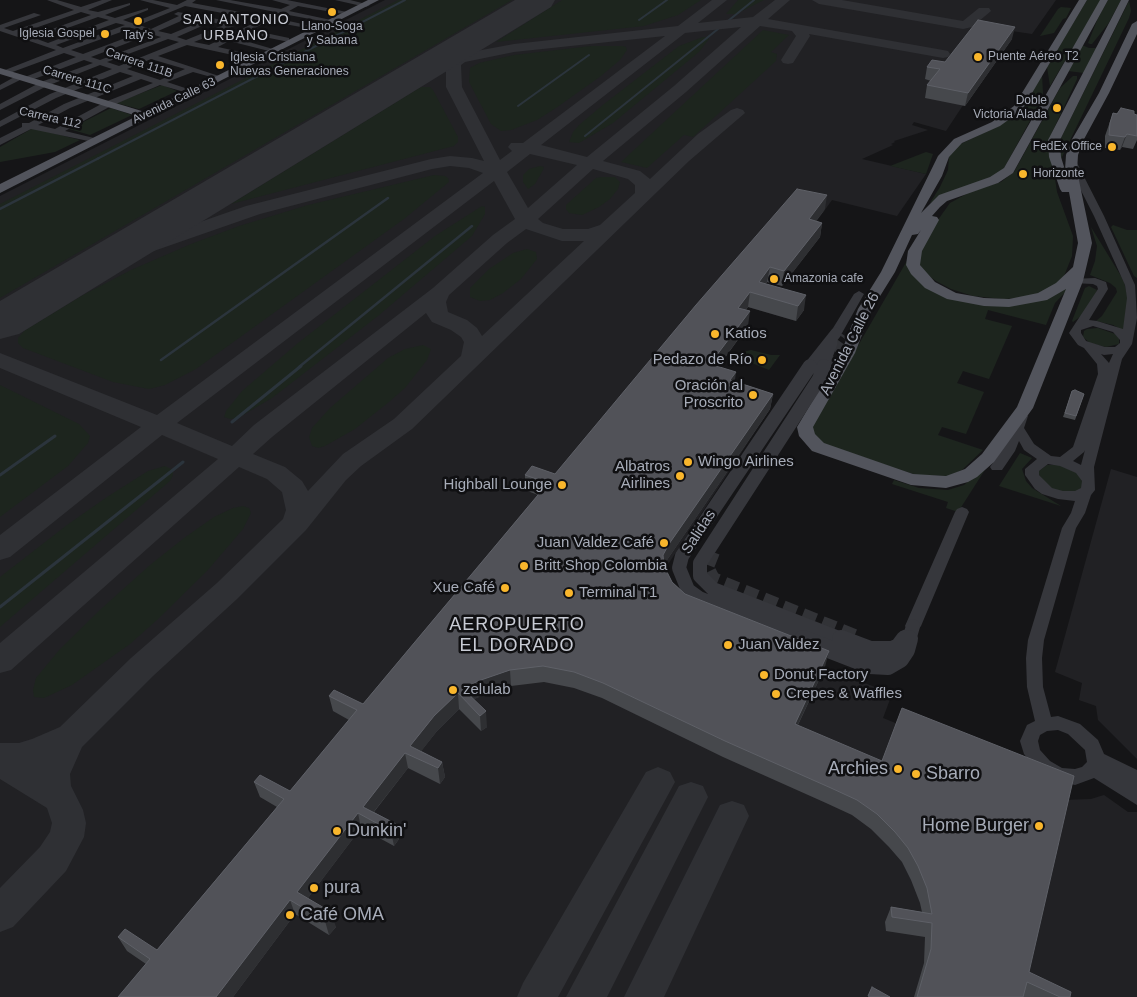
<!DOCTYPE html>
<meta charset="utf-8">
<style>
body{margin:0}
canvas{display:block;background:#151517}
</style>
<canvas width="1137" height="997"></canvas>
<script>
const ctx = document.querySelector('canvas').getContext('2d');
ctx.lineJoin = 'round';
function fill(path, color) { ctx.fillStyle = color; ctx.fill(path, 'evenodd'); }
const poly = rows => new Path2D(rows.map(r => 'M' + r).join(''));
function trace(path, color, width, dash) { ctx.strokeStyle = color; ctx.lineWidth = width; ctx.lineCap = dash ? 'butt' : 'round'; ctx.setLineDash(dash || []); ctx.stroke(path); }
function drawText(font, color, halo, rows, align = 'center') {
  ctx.font = font + ' Arial,sans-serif'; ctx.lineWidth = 5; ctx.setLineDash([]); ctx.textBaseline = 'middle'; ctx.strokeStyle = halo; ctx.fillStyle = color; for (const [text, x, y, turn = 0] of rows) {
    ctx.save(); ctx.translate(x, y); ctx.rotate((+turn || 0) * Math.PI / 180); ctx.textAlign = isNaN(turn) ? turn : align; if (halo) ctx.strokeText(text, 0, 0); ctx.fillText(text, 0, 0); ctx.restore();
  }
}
const built = poly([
 [385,0,1056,0,1032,34,1012,31,946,131,914,122,912,125,928,130,894,141,895,142,891,144,893,145,862,159,926,174,897,216,832,200,772,283,767,282,757,296,796,321,748,307,736,322,748,326,709,380,729,396,770,409,661,575,662,582,825,667,892,694,883,718,992,762,1064,800,1091,799,1104,795,1128,812,1137,812,1137,997,0,997,0,196],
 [1111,469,1137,477,1137,759,1098,720,1096,706,1079,700,1082,683,1055,672]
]);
const green = poly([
 [398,0,512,0,0,298,0,204],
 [562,0,701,0,678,15,644,26,496,42],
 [738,0,764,0,736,14,726,14],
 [1087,0,1101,0,1050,86,1047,67],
 [1108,0,1121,0,1108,24,1092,44,1090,44,1088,43,1098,18],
 [1129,1,1131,11,1129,18,1061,159,1060,140],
 [1061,7,1071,8,1066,18,1063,19,1054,33,1040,36,1058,9],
 [763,30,789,35,771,52,777,54,776,61,693,137,684,135,647,168,621,162],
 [703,37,708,37,709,39,699,52,613,123,579,143,569,142,573,132,579,125,604,104,679,46],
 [1082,45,1089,48,1098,48,1084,73,1068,71],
 [591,46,623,46,626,47,627,50,620,60,601,76,556,108,537,120,511,130,501,131,491,124,469,82,470,68,479,63,514,55],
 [1042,75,1043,93,1038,106,1002,172,930,203,940,187,948,170,949,156,956,146,1001,125],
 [1073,76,1077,76,1077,79,1049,139,1057,192,1073,236,1072,256,1062,281,1040,293,1019,298,1003,299,973,296,951,289,936,281,926,274,920,265,919,251,935,224,950,203,970,192,1001,182,1014,172,1060,88],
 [162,85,177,91,139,109,116,103],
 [421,87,430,87,433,90,458,137,458,142,454,146,231,204],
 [111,108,132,115,90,135,69,129],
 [33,128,80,140,55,152,0,162,0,147],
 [926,152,933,154,926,174,890,166],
 [540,166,544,167,543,170,535,184,528,189,523,182,523,175,529,169],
 [434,175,445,176,448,178,449,182,404,219,196,369,165,385,149,389,113,382,23,348,18,343,18,338,24,331,83,295,131,270,191,244,239,226,308,205],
 [601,177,615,177,620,182,618,189,610,199,599,207,582,215,569,213,566,209,566,205,596,178],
 [482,206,485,207,485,214,472,236,378,316,272,398,238,418,230,419,224,417,226,411,242,391,298,343,435,236],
 [1113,225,1127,230,1137,230,1137,278,1134,276,1111,227],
 [1091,227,1124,281,1128,300,1124,331,1113,325,1096,321,1102,316,1117,292,1116,288,1110,283,1090,275,1095,261,1097,246],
 [527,249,536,252,537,259,521,279,503,293,490,300,480,301,470,297,470,288,489,269,513,253],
 [908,259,923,283,999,306,1075,282,1055,303,1046,325,988,310,985,319,1012,326,989,379,963,371,957,383,984,392,966,434,942,427,938,435,983,450,962,470,948,476,916,475,824,444,810,429],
 [1089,286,1097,290,1094,297,1085,313,1073,322,1072,321,1085,288],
 [1098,328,1115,334,1119,338,1119,344,1106,347,1090,343,1083,337,1084,331,1087,329],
 [423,345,431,349,427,360,405,388,389,402,355,429,325,446,318,448,312,446,309,437,312,428,330,408,388,358,405,349],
 [751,350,771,355,780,355,769,370,742,359,740,356,743,352],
 [0,385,79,424,90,436,88,443,68,466,0,517],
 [1020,453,1032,458,1022,469,1026,481,1032,488,1061,506,999,486],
 [988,465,958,512,946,508,948,502,892,484,894,480,919,488,948,490,964,485],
 [1047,465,1059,465,1078,473,1083,483,1082,487,1078,491,1065,493,1050,488,1039,475,1039,471],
 [165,466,173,470,173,475,170,481,0,627,0,577,67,525,107,497,148,471],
 [243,506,249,508,251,513,243,529,207,571,157,620,130,644,72,685,44,698,34,697,33,690,36,678,60,649,102,608,150,565,184,538,214,517,233,508]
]);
const streamFar2 = poly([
 [639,20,667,0],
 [518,106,589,55],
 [585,136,754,0],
 [97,159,405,0]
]);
const streamFar1 = poly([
 [0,209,99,158],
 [161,360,388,198],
 [299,367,472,226]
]);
const stream = poly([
 [232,422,301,366],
 [0,475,55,436],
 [0,607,183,462]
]);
const taxiway = poly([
 [712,0,727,0,698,23,753,17,775,0,790,0,768,19,943,50,948,51,950,54,948,57,943,58,809,34,810,36,793,63,788,64,783,63,781,60,796,36,792,31,760,26,686,92,603,161,640,171,650,179,698,134,731,110,737,108,743,110,745,113,689,161,412,429,361,466,346,480,306,530,237,599,153,676,82,747,70,774,71,786,83,810,86,823,84,837,66,871,13,927,0,932,0,888,40,847,50,832,52,823,47,808,0,779,0,743,19,743,32,739,60,727,131,658,217,583,283,519,286,510,282,492,267,479,239,467,11,670,0,673,0,643,218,459,162,435,10,557,0,560,0,535,141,427,0,368,0,353,157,415,483,173,469,168,450,166,432,169,260,214,148,253,47,303,40,305,33,303,29,299,33,295,134,245,246,206,431,159,450,156,472,158,484,161,446,87,446,68,415,79,410,77,407,74,410,71,453,56,461,45,471,45,473,48,471,52,514,44,678,26,712,0],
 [741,27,674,86,587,157,541,145,685,33,741,27],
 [665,36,523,143,511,143,508,147,512,151,500,160,462,87,461,65,465,62,514,52,665,36],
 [530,154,577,165,528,208,507,172,530,154],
 [593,169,628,179,635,185,635,193,600,225,588,229,563,229,543,223,538,219,593,169],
 [494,181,515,219,493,235,433,288,254,425,232,446,177,423,494,181],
 [526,229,562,241,584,241,482,336,477,328,467,320,448,312,446,302,449,295,507,243,526,229],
 [426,313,432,322,451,330,461,337,464,342,461,356,394,419,343,454,308,491,302,481,285,467,253,454,272,437,426,313],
 [812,0,842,0,963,21,979,8,989,8,991,11,972,27,963,29,819,4,812,0],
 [658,767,670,772,675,782,558,997,517,997,523,983,646,772,658,767],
 [691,782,703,786,708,797,607,997,566,997,679,786,691,782],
 [732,801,744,805,749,816,664,997,624,997,720,805,732,801]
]);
const runway = poly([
 [515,0,555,0,551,7,19,334,0,339,0,301,515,0]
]);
const minorTunnelFar1 = poly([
 [825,364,845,336]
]);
const minorTunnel = poly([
 [713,552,707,567,713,579,857,637]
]);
const minor = poly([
 [47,0,57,0,81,7,102,0,112,0,88,10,98,12,130,3,130,5,105,15,115,18,148,8,148,10,123,20,132,23,170,8,140,0,153,0,177,5,187,0,196,0,192,3,267,17,275,12,216,0,230,0,281,9,290,5,272,0,287,0,347,12,343,14,298,6,289,11,331,20,327,22,283,14,275,18,316,27,312,29,268,21,251,30,289,38,289,42,245,33,235,38,273,49,269,51,229,41,218,47,254,55,255,57,251,59,187,45,158,56,219,76,215,78,193,72,167,82,188,89,188,93,160,85,111,106,65,131,98,139,98,143,31,129,0,145,0,138,22,127,22,123,29,123,64,104,133,76,120,72,56,98,0,127,0,121,50,94,112,69,100,65,47,86,0,110,0,104,41,82,93,63,84,60,29,81,22,79,0,90,0,85,18,75,25,77,76,57,64,53,7,74,0,72,56,50,0,31,0,25,34,13,41,15,4,28,13,31,74,10,47,0],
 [185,6,260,20,209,45,194,42,234,26,234,22,178,12,174,14,179,16,151,29,139,25,185,6],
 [81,12,91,15,30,37,21,33,81,12],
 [98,17,109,20,48,43,37,39,98,17],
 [188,18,202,21,171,34,158,31,188,18],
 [211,22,223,25,186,40,177,37,211,22],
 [116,23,125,25,63,48,56,45,116,23],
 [132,28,144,31,83,54,71,50,132,28],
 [151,34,161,37,100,60,91,57,151,34],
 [168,39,179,42,119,66,107,62,168,39],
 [151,59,185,69,160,80,127,69,151,59],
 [141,79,153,83,105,102,55,129,38,125,70,108,141,79],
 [335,0,350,0,370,5,366,7,335,0],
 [1071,158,1076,161,1104,216,1135,285,1137,318,1132,344,1122,359,1094,467,1095,490,1091,495,1085,513,1076,528,1044,640,1042,658,1043,687,1051,717,1058,716,1080,724,1098,740,1104,754,1137,770,1137,805,1094,778,1075,785,1053,780,1038,771,1024,754,1020,741,1027,725,1035,721,1027,687,1026,658,1028,640,1062,528,1071,513,1075,501,1058,499,1042,494,1035,489,1025,475,1025,469,1037,459,1024,450,1019,441,1015,451,1002,470,992,470,990,467,1002,450,1016,416,1022,412,1028,416,1024,428,1034,444,1051,456,1060,457,1073,447,1098,374,1097,364,1084,348,1078,345,1069,333,1098,289,1097,286,1093,284,1072,283,1071,281,1072,279,1095,278,1106,282,1108,289,1089,320,1097,321,1123,329,1127,298,1125,285,1094,216,1066,161,1071,158],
 [1093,326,1113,332,1120,340,1120,343,1115,347,1105,347,1086,341,1081,333,1081,330,1093,326],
 [1101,354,1104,355,1113,354,1109,363,1101,354],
 [1085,450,1081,465,1073,461,1084,452,1085,450],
 [1048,464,1060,466,1076,473,1082,481,1081,488,1075,491,1063,491,1052,488,1039,475,1039,471,1048,464],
 [1058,730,1068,734,1085,750,1087,762,1082,767,1075,769,1062,768,1050,761,1040,750,1038,741,1040,735,1047,731,1058,730],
 [859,291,864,294,842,333,836,336,832,335,830,333,854,294,859,291],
 [962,507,967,509,969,512,921,626,918,630,913,632,908,630,905,626,955,512,957,509,962,507]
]);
const major = poly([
 [368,0,379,0,0,193,0,184,137,116,0,74,0,68,145,112,368,0],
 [1079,0,1087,0,1022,110,1000,126,962,143,949,157,942,176,921,213,939,195,990,177,1004,168,1100,0,1108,0,1013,173,998,183,947,201,940,207,932,216,937,217,939,220,922,251,920,265,935,282,956,293,984,298,1009,299,1038,293,1056,283,1073,267,1078,243,1069,192,1062,192,1060,189,1049,157,1048,140,1121,0,1129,0,1060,140,1061,157,1065,170,1066,155,1071,141,1099,93,1132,24,1137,21,1137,34,1109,93,1083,141,1078,155,1077,171,1092,243,1083,281,1033,408,994,462,977,477,968,482,946,488,911,485,812,451,799,436,797,427,841,353,858,309,881,272,938,156,954,139,992,122,1014,106,1079,0],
 [921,230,908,251,906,265,911,274,925,288,947,299,984,306,1009,307,1047,300,1066,289,1017,407,982,454,965,469,946,476,913,474,824,443,815,434,813,427,855,353,872,309,895,272,912,235,918,234,921,230]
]);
const minorBridgeFar2 = poly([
 [809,367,836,333],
 [823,367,832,343]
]);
const minorBridgeFar1 = poly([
 [824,366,819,379,700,563,700,576,713,589,844,640],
 [806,640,699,598,688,590,679,568,682,556,810,366],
 [904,640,907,636],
 [909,640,913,626]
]);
const minorBridge = poly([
 [803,639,870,665,888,666,900,659,906,650,909,639],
 [841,639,870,650,892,650,899,647,905,639]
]);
const wall = poly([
 [1012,39,965,106,925,98,927,85,931,81,925,79,927,67,945,62],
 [1113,113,1137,115,1137,140,1133,149,1122,147,1120,150,1105,148,1105,136],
 [825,209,816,221,822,223,820,237,782,286,767,282,766,284,804,310,796,321,748,307,746,310,748,326,718,367,734,381,773,394,770,409,667,560,664,567,672,582,685,594,825,667,798,725,1029,972,1070,997,914,997,924,963,925,937,886,931,885,922,891,907,922,912,920,903,911,880,902,862,889,847,871,829,852,815,826,803,723,757,602,698,574,688,544,682,511,686,479,697,474,699,487,727,481,731,459,709,437,731,421,751,442,762,445,777,440,784,408,768,374,812,396,824,399,839,394,846,361,828,308,898,336,927,329,935,295,914,233,997,118,997,146,964,127,951,118,937,157,950,277,807,260,797,254,782,290,791,349,720,333,711,329,696,363,704,538,495,525,490,525,475,555,474],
 [1072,391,1084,394,1075,420,1063,417]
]);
const shadedWall = poly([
 [1015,27,1012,39,965,106,968,93],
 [1127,134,1122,147,1120,150,1125,137],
 [827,195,825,209,807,233,809,219],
 [822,223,820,237,782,286,784,271],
 [770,267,767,282,758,295,759,282],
 [750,292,748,307,736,323,738,308],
 [806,295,804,310,796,321,798,306],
 [750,311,748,326,708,380,710,364],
 [736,372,734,388,730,380],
 [773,394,770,409,667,560,662,571,663,555,669,544],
 [829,651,825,667,791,739,795,724],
 [510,670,511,686,479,697,467,703,463,689,478,681],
 [458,693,459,709,437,731,416,758,410,746,434,716],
 [486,711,487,727,481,731,480,716],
 [405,753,408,768,368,819,363,807],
 [442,762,445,777,440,784,438,768],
 [358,813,361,828,302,906,297,892],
 [396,824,399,839,394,846,391,831],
 [290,900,295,914,233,997,216,997],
 [331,912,336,927,329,935,325,921]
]);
const building = poly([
 [978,20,1015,27,968,93,927,85,940,69,927,67,932,60,945,62,978,20],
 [1121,108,1134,111,1134,114,1137,115,1137,136,1127,134,1125,137,1109,135,1110,123,1113,113,1117,114,1121,108],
 [797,189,827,195,809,219,822,223,784,271,770,267,759,282,806,295,798,306,750,292,738,308,750,311,710,364,736,372,730,380,773,394,669,544,663,555,664,566,672,582,685,594,829,651,795,724,882,761,902,708,1074,776,1029,972,1071,992,1070,997,1060,997,1027,982,1023,997,917,997,931,949,932,923,892,917,891,907,932,914,927,888,918,866,908,848,895,832,877,814,857,800,831,788,725,741,603,683,574,672,543,666,510,670,478,681,463,689,486,711,480,716,458,693,434,716,410,746,442,762,438,768,405,753,363,807,396,824,391,831,358,813,297,892,331,912,325,921,290,900,216,997,118,997,150,959,118,937,125,929,157,950,284,799,254,782,260,775,290,791,357,710,329,696,334,690,363,704,548,483,525,475,532,466,555,474,696,305,797,189],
 [1075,390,1084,394,1076,416,1065,413,1072,391,1075,390],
 [872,987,890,997,870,997,868,996,872,987]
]);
const markers = [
 [332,12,5,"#f9b62c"],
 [138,21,5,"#f9b62c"],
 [105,34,5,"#f9b62c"],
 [978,57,5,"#f9b62c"],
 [220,65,5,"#f9b62c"],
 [1057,108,5,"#f9b62c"],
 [1112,147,5,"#f9b62c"],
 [1023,174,5,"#f9b62c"],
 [774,279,5,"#f9b62c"],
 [715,334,5,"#f9b62c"],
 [762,360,5,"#f9b62c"],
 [753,395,5,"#f9b62c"],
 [688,462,5,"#f9b62c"],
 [680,476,5,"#f9b62c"],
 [562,485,5,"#f9b62c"],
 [664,543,5,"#f9b62c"],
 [524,566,5,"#f9b62c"],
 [505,588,5,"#f9b62c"],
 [569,593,5,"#f9b62c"],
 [728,645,5,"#f9b62c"],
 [764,675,5,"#f9b62c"],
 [453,690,5,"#f9b62c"],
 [776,694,5,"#f9b62c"],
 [898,769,5,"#f9b62c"],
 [916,774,5,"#f9b62c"],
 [1039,826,5,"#f9b62c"],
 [337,831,5,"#f9b62c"],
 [314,888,5,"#f9b62c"],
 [290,915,5,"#f9b62c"]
];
const farPoinames = [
 ["Llano-Soga",332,27,"center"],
 ["y Sabana",332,41,"center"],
 ["Iglesia Gospel",95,34,"right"],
 ["Taty's",138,36,"center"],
 ["Puente Aéreo T2",988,57],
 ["Iglesia Cristiana",230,58],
 ["Nuevas Generaciones",230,72],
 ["Doble",1047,101,"right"],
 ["Victoria Alada",1047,115,"right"],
 ["FedEx Office",1102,147,"right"],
 ["Horizonte",1033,174],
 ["Amazonia cafe",784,279]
];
const farStreetnames = [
 ["Carrera 111B",139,63,19],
 ["Carrera 111C",77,80,17],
 ["Avenida Calle 63",174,101,-26],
 ["Carrera 112",50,118,13]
];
const farNeighbourhoodnames = [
 ["SAN ANTONIO",236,20],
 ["URBANO",236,36]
];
const poiNames = [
 ["Katios",725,334],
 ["Pedazo de Río",752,360,"right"],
 ["Oración al",743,386,"right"],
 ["Proscrito",743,403,"right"],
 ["Wingo Airlines",698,462],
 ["Albatros",670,467,"right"],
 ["Airlines",670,484,"right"],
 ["Highball Lounge",552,485,"right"],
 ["Juan Valdez Café",654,543,"right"],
 ["Britt Shop Colombia",534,566],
 ["Xue Café",495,588,"right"],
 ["Terminal T1",579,593],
 ["Juan Valdez",738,645],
 ["Donut Factory",774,675],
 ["zelulab",463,690],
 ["Crepes & Waffles",786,694]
];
const streetNames = [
 ["Avenida Calle 26",850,344,-63],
 ["Salidas",699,532,-57]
];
const quarterNames = [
 ["AEROPUERTO",517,625],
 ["EL DORADO",517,646]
];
const nearPoinames = [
 ["Archies",888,769,"right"],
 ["Sbarro",926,774],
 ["Home Burger",1029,826,"right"],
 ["Dunkin'",347,831],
 ["pura",324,888],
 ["Café OMA",300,915]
];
fill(built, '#212124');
fill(green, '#1d251e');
trace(streamFar2, '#2b343c', 2);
trace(streamFar1, '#2b343c', 2.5);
trace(stream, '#2b343c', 3);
fill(taxiway, '#2f3034');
fill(runway, '#2f3034');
trace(minorTunnelFar1, '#323337', 11, [11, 5]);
trace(minorTunnel, '#323337', 14, [14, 7]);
fill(minor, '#36373c');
fill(major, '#52545c');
trace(minorBridgeFar2, '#36373c', 11);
trace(minorBridgeFar1, '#36373c', 14);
trace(minorBridge, '#36373c', 18);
fill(wall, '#46484c');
fill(shadedWall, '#2e2f32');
fill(building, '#515258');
trace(building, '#5e6067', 1);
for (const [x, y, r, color] of markers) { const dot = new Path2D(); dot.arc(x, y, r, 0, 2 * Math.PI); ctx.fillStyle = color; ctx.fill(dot); trace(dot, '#101012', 2); }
drawText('12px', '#a7acb8', '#101012', farPoinames, 'left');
drawText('12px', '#a7acb8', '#101012', farStreetnames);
ctx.letterSpacing = '1px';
drawText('14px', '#c8cbd4', '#101012', farNeighbourhoodnames);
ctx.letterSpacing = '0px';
drawText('15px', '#a7acb8', '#101012', poiNames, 'left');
drawText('15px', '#a7acb8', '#101012', streetNames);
ctx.letterSpacing = '1px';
drawText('18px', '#c8cbd4', '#101012', quarterNames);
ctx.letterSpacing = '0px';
drawText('18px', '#a7acb8', '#101012', nearPoinames, 'left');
</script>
